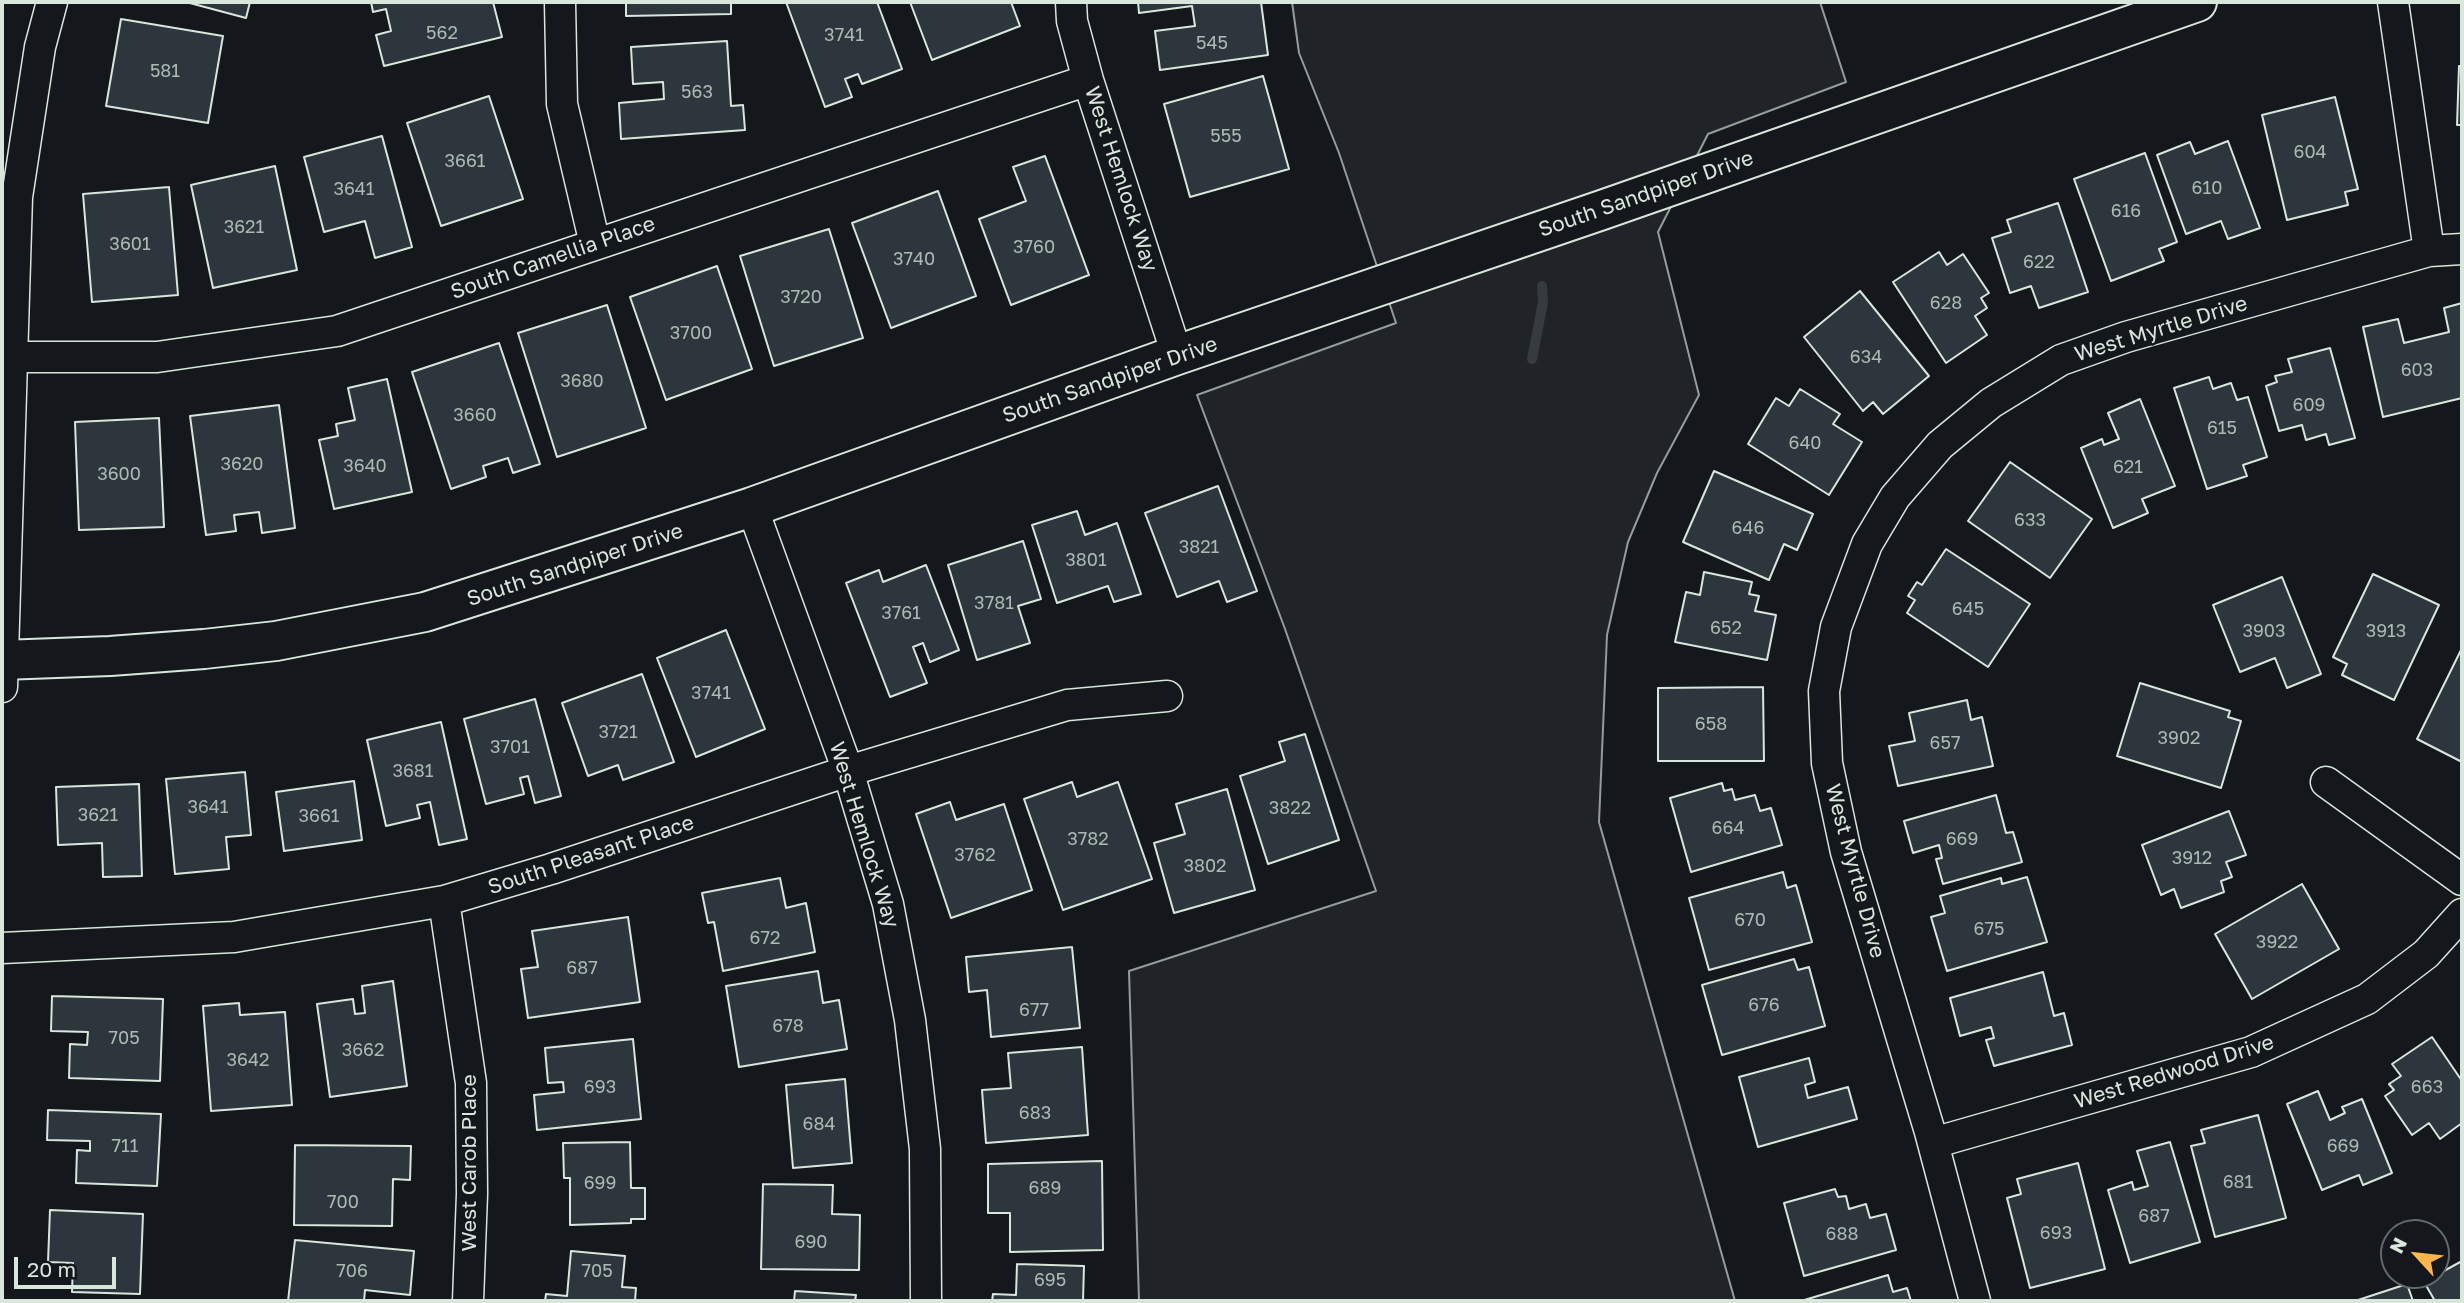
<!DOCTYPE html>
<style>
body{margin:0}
#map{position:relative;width:2464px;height:1303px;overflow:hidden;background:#14181c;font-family:"Golos Text",sans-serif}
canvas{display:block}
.frame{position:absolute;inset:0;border:4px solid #d8e6dc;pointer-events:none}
.north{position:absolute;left:2380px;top:1219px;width:70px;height:70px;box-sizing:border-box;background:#14181c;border:2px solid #626a69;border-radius:50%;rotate:297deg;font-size:19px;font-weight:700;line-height:28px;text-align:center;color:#d8e6dc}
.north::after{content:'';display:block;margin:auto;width:24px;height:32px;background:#ffb74d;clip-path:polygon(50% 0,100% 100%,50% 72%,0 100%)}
.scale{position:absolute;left:14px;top:1257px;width:102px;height:32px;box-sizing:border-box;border:4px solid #d8e6dc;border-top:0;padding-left:9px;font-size:21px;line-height:24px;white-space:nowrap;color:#d8e6dc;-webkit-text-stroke:5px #14181c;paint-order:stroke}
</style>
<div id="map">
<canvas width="2464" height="1303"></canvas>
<div class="frame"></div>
<div class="north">N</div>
<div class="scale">20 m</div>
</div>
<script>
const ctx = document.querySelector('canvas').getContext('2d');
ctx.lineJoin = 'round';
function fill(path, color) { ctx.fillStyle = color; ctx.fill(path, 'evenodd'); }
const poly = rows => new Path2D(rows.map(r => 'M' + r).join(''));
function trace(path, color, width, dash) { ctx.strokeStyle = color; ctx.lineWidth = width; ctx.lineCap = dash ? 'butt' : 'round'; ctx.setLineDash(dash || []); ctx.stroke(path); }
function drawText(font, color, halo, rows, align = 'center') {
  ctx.font = font + ' "Golos Text",sans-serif'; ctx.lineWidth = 5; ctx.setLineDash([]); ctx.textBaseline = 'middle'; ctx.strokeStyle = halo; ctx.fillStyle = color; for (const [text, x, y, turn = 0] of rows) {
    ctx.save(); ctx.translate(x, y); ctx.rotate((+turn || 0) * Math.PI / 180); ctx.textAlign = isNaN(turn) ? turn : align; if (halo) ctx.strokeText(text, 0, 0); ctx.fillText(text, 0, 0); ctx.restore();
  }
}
const green = poly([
 [1292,2,1820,2,1846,82,1708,134,1658,232,1699,395,1657,473,1628,542,1607,635,1599,822,1735,1301,1139,1301,1129,971,1376,891,1285,629,1197,395,1396,323,1339,153,1299,53,1292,2]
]);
const stream = poly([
 [1532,359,1543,302,1542,286]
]);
const building = poly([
 [186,2,250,2,246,18,186,2],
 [371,2,493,2,502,37,384,66,376,35,391,31,386,9,373,12,371,2],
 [626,2,731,2,731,14,626,16,626,2],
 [786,2,877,2,902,69,862,84,858,74,845,79,852,97,825,107,786,2],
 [910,2,1011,2,1020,26,932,60,910,2],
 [1138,2,1261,2,1268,55,1160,70,1155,31,1195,26,1192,6,1139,13,1138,2],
 [121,19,223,36,208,123,106,106,121,19],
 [727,41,731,106,743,105,745,130,621,139,619,103,664,99,663,82,633,84,631,47,727,41],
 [2459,66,2462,66,2462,125,2457,125,2459,66],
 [1263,76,1289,169,1190,197,1164,104,1263,76],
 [489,96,523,199,441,226,407,123,489,96],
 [2335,97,2358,189,2345,192,2348,205,2287,220,2262,115,2335,97],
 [382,136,412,247,375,258,365,221,324,232,304,157,382,136],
 [2228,141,2260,228,2228,239,2221,221,2186,234,2157,155,2190,142,2195,154,2228,141],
 [2145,153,2177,242,2159,249,2164,261,2111,281,2074,179,2145,153],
 [1045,156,1089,275,1011,305,979,219,1026,201,1013,167,1045,156],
 [275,166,297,270,213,288,191,185,275,166],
 [169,187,178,295,92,302,83,194,169,187],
 [938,191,976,296,891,328,852,223,938,191],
 [2058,203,2088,292,2039,308,2031,286,2010,293,1992,238,2011,232,2007,220,2058,203],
 [829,229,863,338,774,366,740,256,829,229],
 [1939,252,1947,265,1963,254,1989,293,1981,298,1987,308,1975,316,1987,335,1946,363,1893,282,1939,252],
 [717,266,752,369,666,400,630,297,717,266],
 [1860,291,1929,376,1883,414,1873,402,1863,411,1804,337,1860,291],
 [2462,303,2462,398,2383,417,2363,327,2398,319,2404,343,2449,332,2444,308,2462,303],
 [607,305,646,428,557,457,518,333,607,305],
 [499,343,540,464,513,473,508,458,483,466,486,477,451,489,412,372,499,343],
 [2330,348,2355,438,2329,445,2326,434,2306,440,2302,425,2279,431,2266,386,2277,382,2275,376,2292,372,2288,359,2330,348],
 [2209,377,2213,389,2231,383,2237,400,2248,397,2267,457,2243,465,2247,476,2207,489,2174,388,2209,377],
 [387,379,412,492,334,509,319,440,338,436,336,424,355,420,348,388,387,379],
 [1800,389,1840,414,1833,424,1862,442,1829,495,1748,444,1776,398,1789,406,1800,389],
 [2140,399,2175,486,2142,499,2148,513,2113,528,2081,448,2102,439,2104,445,2119,439,2108,413,2140,399],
 [279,405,295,528,262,533,259,512,234,515,236,531,206,535,190,416,279,405],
 [159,418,164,527,79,530,75,422,159,418],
 [2010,462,2092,519,2050,578,1968,521,2010,462],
 [1714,471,1813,514,1797,550,1784,544,1769,580,1683,542,1714,471],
 [1218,486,1257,591,1227,602,1219,581,1177,597,1145,513,1218,486],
 [1077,511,1085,535,1117,523,1141,594,1114,602,1108,586,1057,603,1032,525,1077,511],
 [1023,541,1041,599,1018,606,1030,643,977,660,948,565,1023,541],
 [1946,549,2030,604,1988,667,1907,613,1915,600,1908,596,1917,582,1922,585,1946,549],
 [926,565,959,650,930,662,923,643,913,647,927,683,890,697,846,583,879,570,883,582,926,565],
 [1704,572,1752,582,1749,594,1759,596,1755,611,1776,615,1767,660,1675,642,1686,592,1700,595,1704,572],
 [2373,574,2439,605,2394,700,2342,675,2347,664,2333,657,2373,574],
 [2282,577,2321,674,2287,688,2275,658,2240,672,2213,605,2282,577],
 [726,630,765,729,696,757,657,658,726,630],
 [2462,648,2462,762,2417,739,2462,648],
 [642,674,674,762,623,780,618,765,588,776,562,703,642,674],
 [2140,683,2230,711,2228,717,2241,721,2221,788,2117,756,2140,683],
 [1763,687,1764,761,1658,761,1658,688,1763,687],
 [535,699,561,796,535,803,528,776,520,778,524,794,486,804,464,719,535,699],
 [1967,700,1971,720,1982,717,1993,766,1898,786,1889,746,1915,741,1909,713,1967,700],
 [441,722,467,839,439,845,430,802,417,805,420,818,386,826,367,740,441,722],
 [1305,734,1339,840,1268,864,1240,776,1285,761,1279,742,1305,734],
 [245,772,251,835,226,837,229,869,175,874,166,779,245,772],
 [354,781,362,840,284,851,276,792,354,781],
 [1072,782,1077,797,1118,782,1152,879,1063,910,1024,799,1072,782],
 [1722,783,1724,791,1732,789,1735,800,1755,795,1760,811,1771,808,1782,845,1691,872,1670,798,1722,783],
 [139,784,142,876,103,877,102,843,58,845,56,787,139,784],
 [1227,789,1255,890,1174,913,1154,843,1185,834,1176,804,1227,789],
 [1996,795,2006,833,2013,832,2022,862,1943,884,1936,859,1942,858,1939,845,1913,853,1904,821,1996,795],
 [950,802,956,820,1004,804,1032,890,951,918,916,814,950,802],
 [2229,811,2246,855,2226,862,2232,877,2221,881,2224,892,2181,908,2174,889,2161,895,2142,845,2229,811],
 [1783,872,1787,888,1796,885,1812,942,1709,970,1689,898,1783,872],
 [2027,877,2047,942,1947,971,1931,917,1945,913,1940,896,2001,878,2002,884,2027,877],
 [780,878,786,908,806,903,815,952,723,971,714,922,708,923,702,893,780,878],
 [2302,884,2339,949,2252,999,2215,934,2302,884],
 [628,917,640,1002,528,1018,521,969,538,967,532,931,628,917],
 [1072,947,1080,1028,991,1037,987,990,969,992,966,957,1072,947],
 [1794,959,1798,970,1809,967,1825,1026,1722,1055,1702,985,1794,959],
 [818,971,823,1003,839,1000,847,1049,739,1067,726,986,818,971],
 [2043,972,2054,1016,2064,1013,2072,1045,1994,1066,1986,1040,1994,1038,1991,1027,1960,1036,1950,998,2043,972],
 [393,981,407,1086,330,1097,317,1004,353,999,355,1014,365,1013,362,986,393,981],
 [52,996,163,999,160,1081,69,1078,70,1044,87,1045,88,1032,51,1031,52,996],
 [239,1003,240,1015,285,1012,292,1105,211,1111,203,1006,239,1003],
 [2432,1037,2462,1081,2462,1123,2440,1139,2429,1123,2412,1135,2385,1096,2394,1090,2389,1084,2401,1076,2392,1064,2432,1037],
 [633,1039,641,1119,537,1130,534,1095,564,1092,563,1082,548,1083,545,1048,633,1039],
 [1082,1047,1088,1135,986,1143,982,1090,1011,1088,1008,1053,1082,1047],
 [1809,1058,1815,1082,1805,1085,1808,1098,1848,1087,1857,1119,1758,1147,1739,1077,1809,1058],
 [845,1079,852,1163,793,1168,786,1085,845,1079],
 [2318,1091,2330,1120,2345,1113,2342,1107,2362,1099,2392,1173,2363,1185,2359,1175,2322,1190,2287,1104,2318,1091],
 [48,1110,161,1114,157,1186,76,1183,77,1150,90,1151,90,1141,47,1140,48,1110],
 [2258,1115,2286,1218,2215,1237,2191,1146,2205,1143,2201,1130,2258,1115],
 [630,1142,631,1188,645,1188,645,1219,631,1219,631,1223,570,1225,570,1178,564,1178,563,1143,630,1142],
 [2170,1142,2200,1242,2130,1263,2108,1190,2132,1182,2134,1190,2148,1186,2137,1151,2170,1142],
 [295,1145,411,1146,410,1180,393,1179,392,1226,294,1225,295,1145],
 [1102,1161,1103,1250,1010,1252,1010,1213,988,1213,988,1164,1102,1161],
 [2078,1163,2105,1269,2030,1288,2007,1198,2021,1194,2017,1179,2078,1163],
 [763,1184,833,1185,832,1214,860,1215,859,1270,761,1269,763,1184],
 [1835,1189,1838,1197,1846,1196,1849,1209,1866,1204,1870,1218,1886,1214,1896,1250,1804,1276,1784,1203,1835,1189],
 [50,1210,143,1214,140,1294,72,1292,73,1263,48,1262,50,1210],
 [295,1240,414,1251,410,1295,365,1290,364,1301,288,1301,295,1240],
 [571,1251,625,1256,622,1287,636,1288,635,1301,545,1301,546,1294,567,1296,571,1251],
 [2462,1261,2462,1301,2435,1301,2424,1282,2462,1261],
 [1017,1264,1084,1266,1083,1301,992,1301,993,1294,1016,1295,1017,1264],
 [1888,1275,1893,1292,1907,1288,1911,1301,1801,1301,1888,1275],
 [2407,1284,2413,1301,2355,1301,2407,1284],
 [795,1291,856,1295,855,1301,794,1301,795,1291]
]);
const street = poly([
 [560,2,562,104,595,244],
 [1071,2,1072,21,1088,80,1177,355],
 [2393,2,2429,251],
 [2,357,157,357,337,331,1088,80],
 [752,507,848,771,888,904,910,1020,925,1149,926,1301],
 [2,687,17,197,40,47,52,2],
 [2326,782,2462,880],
 [444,901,471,1083,472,1194,468,1301],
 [2,948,234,937,444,901,551,869,848,771,1067,705,1167,696],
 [1933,1143,2251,1052,2367,999,2426,954,2462,914],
 [1975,1301,1930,1132,1846,852,1827,763,1824,691,1836,627,1867,544,1895,497,1940,445,1991,403,2061,360,2126,337,2429,251,2462,249]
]);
const secondary = poly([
 [2,660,110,656,204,649,276,641,425,612,752,507,1177,355,1602,210,2197,2]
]);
const numberNames = [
 ["562",442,33],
 ["3741",844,35],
 ["545",1212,43],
 ["581",165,71],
 ["563",697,92],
 ["555",1226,136],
 ["604",2310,152],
 ["3661",465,161],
 ["610",2207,188],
 ["3641",354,189],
 ["616",2126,211],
 ["3621",244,227],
 ["3601",130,244],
 ["3760",1034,247],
 ["3740",914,259],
 ["622",2039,262],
 ["3720",801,297],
 ["628",1946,303],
 ["3700",691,333],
 ["634",1866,357],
 ["603",2417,370],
 ["3680",582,381],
 ["609",2309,405],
 ["3660",475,415],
 ["615",2222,428],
 ["640",1805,443],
 ["3620",242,464],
 ["3640",365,466],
 ["621",2128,467],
 ["3600",119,474],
 ["633",2030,520],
 ["646",1748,528],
 ["3821",1199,547],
 ["3801",1086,560],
 ["3781",994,603],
 ["645",1968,609],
 ["3761",901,613],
 ["652",1726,628],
 ["3903",2264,631],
 ["3913",2386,631],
 ["3741",711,693],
 ["658",1711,724],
 ["3721",618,732],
 ["3902",2179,738],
 ["657",1945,743],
 ["3701",510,747],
 ["3681",413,771],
 ["3641",208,807],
 ["3822",1290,808],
 ["3621",98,815],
 ["3661",319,816],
 ["664",1728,828],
 ["3782",1088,839],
 ["669",1962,839],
 ["3762",975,855],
 ["3912",2192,858],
 ["3802",1205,866],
 ["670",1750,920],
 ["675",1989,929],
 ["672",765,938],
 ["3922",2277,942],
 ["687",582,968],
 ["676",1764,1005],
 ["677",1034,1010],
 ["678",788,1026],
 ["705",124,1038],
 ["3662",363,1050],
 ["3642",248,1060],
 ["693",600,1087],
 ["663",2427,1087],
 ["683",1035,1113],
 ["684",819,1124],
 ["711",125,1146],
 ["669",2343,1146],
 ["681",2238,1182],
 ["699",600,1183],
 ["689",1045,1188],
 ["700",343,1202],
 ["687",2154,1216],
 ["693",2056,1233],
 ["688",1842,1234],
 ["690",811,1242],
 ["706",352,1271],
 ["705",597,1271],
 ["695",1050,1280]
];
const streetNames = [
 ["West Hemlock Way",1121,179,72],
 ["South Sandpiper Drive",1646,194,-19],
 ["South Camellia Place",553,258,-19],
 ["West Myrtle Drive",2161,329,-17],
 ["South Sandpiper Drive",1110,380,-19],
 ["South Sandpiper Drive",575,565,-18],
 ["West Hemlock Way",864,835,73],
 ["South Pleasant Place",591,855,-18],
 ["West Myrtle Drive",1855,871,75],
 ["West Redwood Drive",2174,1072,-17],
 ["West Carob Place",469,1163,-90]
];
fill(green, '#202428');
trace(green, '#939e99', 2);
trace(stream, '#363b3e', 10);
fill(building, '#2c363c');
trace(building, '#d8e6dc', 2);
trace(street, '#d8e6dc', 33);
trace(secondary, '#d8e6dc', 42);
trace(street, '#14181c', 30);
trace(secondary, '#14181c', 38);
drawText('18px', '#adbab4', null, numberNames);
drawText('21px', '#d8e6dc', '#14181c', streetNames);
</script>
